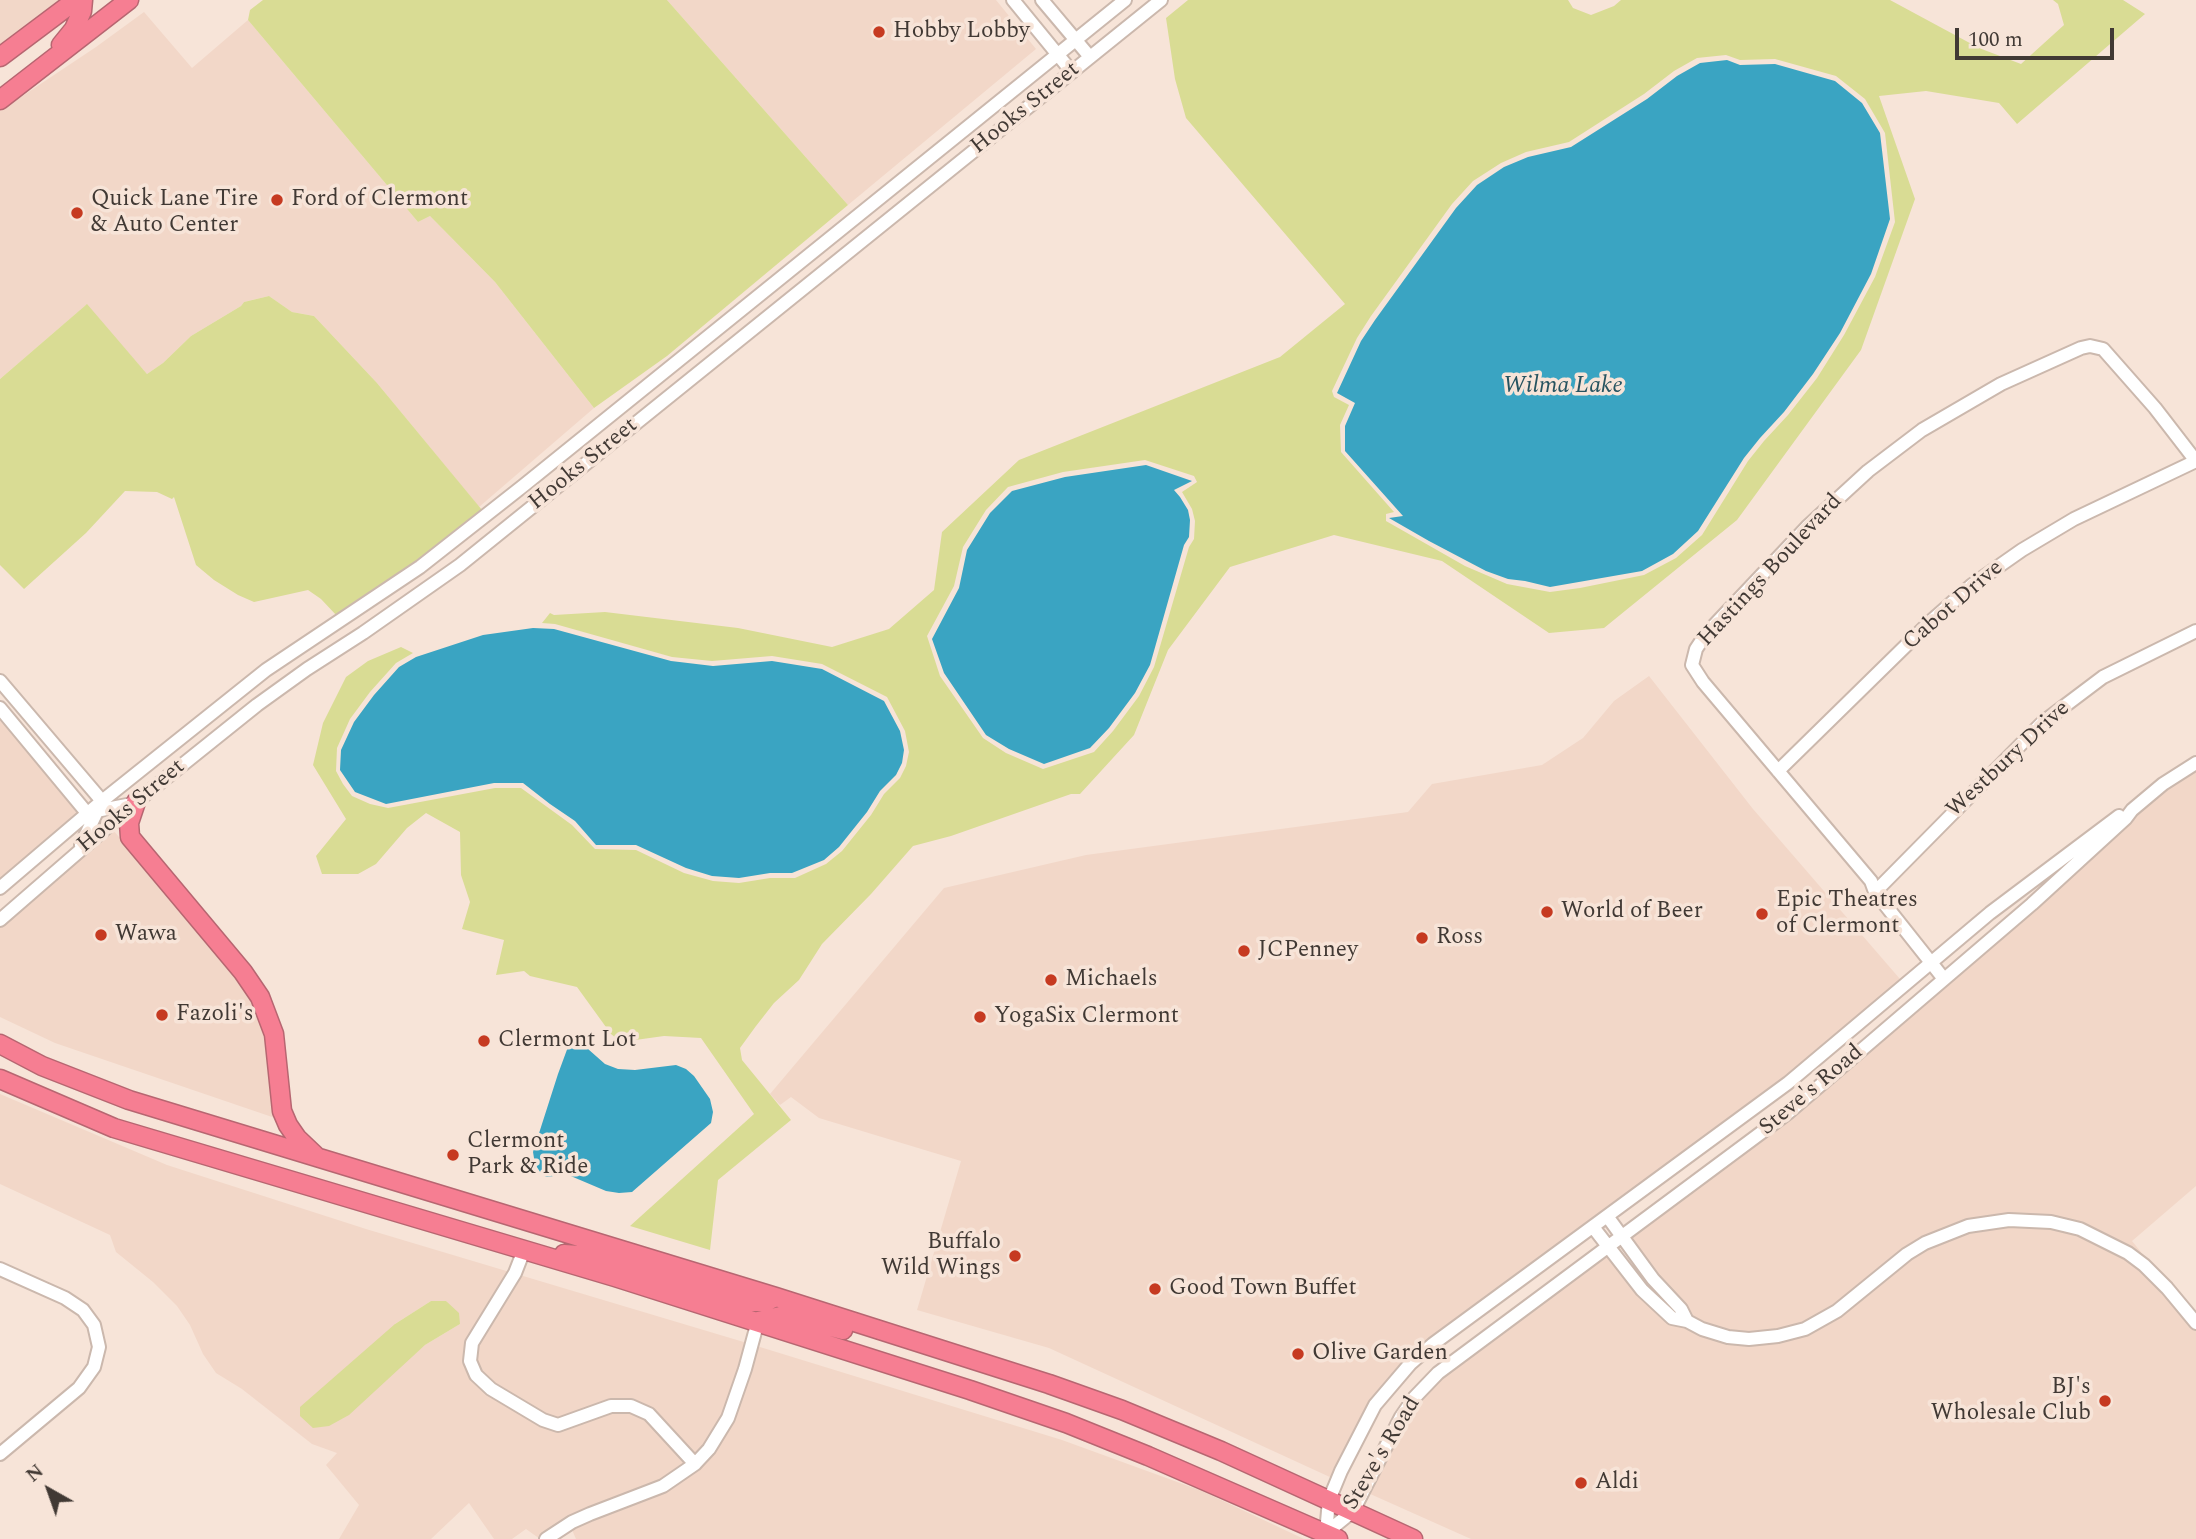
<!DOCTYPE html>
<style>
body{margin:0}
#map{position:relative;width:2196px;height:1539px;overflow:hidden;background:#f7e4d8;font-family:Spectral,serif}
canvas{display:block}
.north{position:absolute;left:14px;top:1455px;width:70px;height:70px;-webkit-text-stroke:5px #f7e4d8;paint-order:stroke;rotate:320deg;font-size:19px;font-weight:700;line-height:28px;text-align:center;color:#413934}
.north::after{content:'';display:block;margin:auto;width:24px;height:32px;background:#413934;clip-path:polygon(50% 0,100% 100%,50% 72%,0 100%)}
.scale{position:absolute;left:1955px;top:28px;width:159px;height:32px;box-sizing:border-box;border:4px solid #413934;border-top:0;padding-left:9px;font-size:21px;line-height:24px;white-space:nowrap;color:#413934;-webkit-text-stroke:5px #f7e4d8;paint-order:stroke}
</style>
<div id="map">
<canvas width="2196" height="1539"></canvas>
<div class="north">N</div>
<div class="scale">100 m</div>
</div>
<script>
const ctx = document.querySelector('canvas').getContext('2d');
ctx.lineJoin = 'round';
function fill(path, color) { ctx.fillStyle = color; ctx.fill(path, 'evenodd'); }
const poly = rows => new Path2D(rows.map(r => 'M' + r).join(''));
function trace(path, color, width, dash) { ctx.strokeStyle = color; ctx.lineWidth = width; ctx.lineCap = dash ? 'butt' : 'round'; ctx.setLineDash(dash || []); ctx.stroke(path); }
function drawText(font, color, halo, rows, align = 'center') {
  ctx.font = font + ' Spectral,serif'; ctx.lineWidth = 7; ctx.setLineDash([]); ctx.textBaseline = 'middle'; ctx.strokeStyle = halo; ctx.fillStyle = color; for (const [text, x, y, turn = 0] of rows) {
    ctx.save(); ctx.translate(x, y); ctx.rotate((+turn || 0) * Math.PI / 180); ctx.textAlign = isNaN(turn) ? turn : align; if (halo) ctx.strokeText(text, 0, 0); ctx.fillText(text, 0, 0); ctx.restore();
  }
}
const built = poly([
 [0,0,63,0,0,46],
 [667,0,996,0,1036,49,848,205],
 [144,12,192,68,248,20,418,222,430,216,495,282,594,408,479,507,377,383,314,316,292,312,269,296,244,302,241,306,191,336,163,363,147,374,86,305,0,379,0,111,96,47],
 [1649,676,1753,809,1900,979,1793,1071,1409,1356,1403,1363,1332,1478,1049,1348,917,1310,961,1161,819,1118,791,1097,780,1105,770,1094,944,888,1086,855,1408,812,1432,784,1542,765,1583,738,1614,701],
 [0,718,79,812,0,880],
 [2196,768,2196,1186,2132,1241,2149,1262,2130,1248,2080,1223,2031,1214,1985,1216,1954,1224,1921,1238,1895,1255,1833,1307,1803,1323,1777,1330,1749,1333,1728,1331,1704,1324,1690,1316,1662,1283,1630,1238,1793,1118,1825,1088,1923,1006,2121,827],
 [113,830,242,980,263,1015,278,1119,55,1043,0,1017,0,928],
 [0,1094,167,1165,366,1229,747,1343,1062,1440,1202,1491,1304,1539,576,1539,569,1523,547,1539,540,1539,526,1529,512,1539,494,1539,469,1503,431,1539,339,1539,359,1505,326,1465,337,1453,312,1444,242,1389,216,1373,203,1354,190,1325,177,1306,153,1282,116,1252,110,1235,0,1184],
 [431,1301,446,1301,460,1324,425,1345,414,1354,395,1324],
 [2010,1226,2051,1228,2079,1234,2125,1258,2141,1270,2163,1292,2196,1331,2196,1539,1471,1539,1368,1493,1400,1430,1412,1411,1434,1385,1452,1369,1608,1255,1643,1300,1670,1323,1684,1327,1686,1329,1751,1345,1781,1342,1807,1335,1825,1326,1910,1259,1928,1248,1970,1231]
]);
const green = poly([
 [263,0,667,0,848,205,667,356,594,408,495,282,430,216,418,222,248,20,250,10],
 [1188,0,1568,0,1573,8,1591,15,1614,6,1621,0,1890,0,1979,48,2021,64,2064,25,2058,4,2053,0,2123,0,2145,14,2017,124,1999,103,1926,91,1879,96,1915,199,1861,350,1737,520,1604,628,1549,633,1442,561,1334,535,1230,567,1168,650,1134,735,1080,794,1071,794,951,836,913,846,871,894,822,944,799,980,774,1003,756,1026,740,1048,742,1060,791,1120,718,1180,710,1250,630,1226,754,1114,701,1038,664,1036,621,1042,611,1034,577,987,530,976,524,971,496,975,504,940,462,929,470,902,461,875,460,832,426,813,407,828,376,864,358,874,322,874,316,856,346,819,313,765,323,723,346,677,368,661,401,647,413,653,396,663,370,692,350,719,337,748,336,771,343,784,352,796,370,804,388,808,495,788,521,788,572,825,595,849,636,850,684,873,713,881,739,883,770,878,795,878,826,864,842,851,871,815,884,794,900,778,906,766,909,752,905,731,887,697,822,664,772,656,712,661,672,657,555,624,542,623,550,613,554,615,605,612,738,628,832,647,889,629,934,590,942,532,1019,460,1280,357,1345,304,1186,118,1175,79,1166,18],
 [1726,55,1740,60,1775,59,1836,76,1865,99,1885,133,1895,222,1875,277,1844,335,1817,378,1788,415,1764,441,1748,461,1702,535,1676,558,1644,575,1580,588,1550,592,1507,584,1465,566,1386,521,1386,514,1394,512,1341,452,1340,425,1349,405,1334,397,1332,391,1357,338,1371,316,1452,204,1473,181,1501,163,1526,152,1569,142,1644,94,1674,71,1697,58],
 [1145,460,1194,476,1197,482,1182,492,1192,509,1195,521,1194,539,1189,547,1154,667,1139,696,1113,731,1094,752,1043,769,1006,753,983,738,940,676,927,636,954,586,963,547,986,510,1008,487,1063,472],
 [269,296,292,312,314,316,377,383,482,510,416,562,337,616,321,599,308,590,254,602,238,595,214,580,196,565,174,497,172,499,157,492,125,491,86,533,24,589,0,565,0,379,87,304,147,374,163,363,191,336,241,306,244,302],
 [431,1301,446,1301,459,1313,460,1324,425,1345,349,1415,329,1426,313,1428,300,1416,300,1407,395,1324]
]);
const water = poly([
 [1727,60,1740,65,1775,64,1835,81,1862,103,1880,133,1890,219,1871,274,1840,333,1813,374,1784,412,1760,438,1744,458,1698,531,1673,554,1642,571,1550,587,1525,581,1508,579,1486,571,1429,541,1389,518,1403,516,1345,451,1345,426,1355,403,1337,393,1361,341,1375,320,1456,208,1477,185,1504,167,1528,157,1571,147,1647,99,1677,76,1700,63],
 [1146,465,1192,481,1174,490,1180,497,1188,510,1190,520,1189,537,1184,545,1150,665,1135,693,1109,728,1090,748,1044,764,1009,749,986,735,944,673,932,639,959,588,967,550,990,513,1012,491,1065,477],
 [533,628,554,629,671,661,713,666,772,661,822,669,884,701,900,731,904,750,902,763,896,775,880,791,867,812,839,847,824,860,792,873,770,873,739,878,712,876,686,868,636,845,596,845,575,821,550,804,523,783,494,783,386,804,355,792,340,770,341,750,354,722,374,695,399,667,416,657,483,635],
 [578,1033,588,1049,605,1064,618,1069,635,1070,676,1065,686,1069,694,1076,710,1099,713,1112,711,1123,632,1192,619,1193,606,1191,566,1174,547,1177,542,1175,535,1164,533,1152,558,1074,572,1036]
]);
const minor = poly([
 [1013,0,1072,72],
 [1042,0,1090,57],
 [0,681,102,801,81,845],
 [0,708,87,813],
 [1778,771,1930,622,1972,585,2022,550,2074,519,2196,461],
 [91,812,132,804],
 [0,888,102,801,266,670,420,567,523,486,1125,0],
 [1875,892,2042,723,2103,677,2196,631],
 [0,920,136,802,257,705,307,669,363,633,460,565,1161,0],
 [1944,979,1875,892,1871,881,1703,682,1692,665,1696,649,1706,634,1807,527,1868,471,1922,430,2001,384,2081,348,2090,346,2103,349,2155,408,2196,461],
 [1607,1216,1653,1279,1681,1309,1687,1321],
 [1593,1227,1642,1290,1672,1318,1687,1321,1702,1329,1728,1337,1749,1339,1778,1336,1805,1329,1837,1311,1907,1254,1925,1243,1968,1226,2009,1220,2051,1222,2080,1229,2128,1253,2144,1265,2167,1288,2196,1323],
 [524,1250,515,1273,472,1343,470,1361,476,1375,491,1389,543,1420,558,1425,611,1406,631,1406,649,1414,695,1464],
 [0,1269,65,1298,83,1310,94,1325,99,1347,94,1367,79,1388,0,1454],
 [1326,1533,1353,1511,1401,1417,1414,1398,1438,1373,1789,1112,2032,904,2126,818,2132,810,2163,784,2196,763],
 [1326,1533,1329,1500,1341,1471,1375,1405,1410,1364,1433,1344,1788,1083,1990,913,2119,816],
 [546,1539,572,1522,590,1514,663,1486,695,1464,709,1449,728,1418,745,1369,758,1321]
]);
const highway = poly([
 [61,45,74,29,82,11,83,0],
 [0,57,76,0],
 [0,100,129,0],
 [136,802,129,823,130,837,243,972,260,997,274,1034,282,1111,288,1125,297,1138,317,1157],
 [0,1044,42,1066,129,1100,776,1297,1049,1384,1122,1410,1221,1451,1413,1539],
 [0,1079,114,1128,615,1277,970,1390,1066,1423,1148,1456,1338,1539],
 [564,1254,593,1256,746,1302,765,1302,776,1297],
 [758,1321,785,1315,843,1330]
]);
const markers = [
 [879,32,7,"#c63a21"],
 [277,200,7,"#c63a21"],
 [77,213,7,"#c63a21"],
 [1547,912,7,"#c63a21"],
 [1762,914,7,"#c63a21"],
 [101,935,7,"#c63a21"],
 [1422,938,7,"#c63a21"],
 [1244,951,7,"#c63a21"],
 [1051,980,7,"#c63a21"],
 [162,1015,7,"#c63a21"],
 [980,1017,7,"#c63a21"],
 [484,1041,7,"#c63a21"],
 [453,1155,7,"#c63a21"],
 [1015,1256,7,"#c63a21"],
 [1155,1289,7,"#c63a21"],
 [1298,1354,7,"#c63a21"],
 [2105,1401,7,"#c63a21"],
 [1581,1483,7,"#c63a21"]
];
const poiNames = [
 ["Hobby Lobby",893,32],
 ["Quick Lane Tire",91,200],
 ["& Auto Center",91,226],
 ["Ford of Clermont",291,200],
 ["Epic Theatres",1776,901],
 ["of Clermont",1776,927],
 ["World of Beer",1561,912],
 ["Wawa",115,935],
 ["Ross",1436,938],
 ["JCPenney",1258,951],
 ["Michaels",1065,980],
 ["Fazoli's",176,1015],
 ["YogaSix Clermont",994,1017],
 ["Clermont Lot",498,1041],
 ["Clermont",467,1142],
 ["Park & Ride",467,1168],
 ["Buffalo",1001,1243,"right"],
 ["Wild Wings",1001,1269,"right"],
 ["Good Town Buffet",1169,1289],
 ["Olive Garden",1312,1354],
 ["BJ's",2091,1388,"right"],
 ["Wholesale Club",2091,1414,"right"],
 ["Aldi",1595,1483]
];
const streetNames = [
 ["Hooks Street",1026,109,-39],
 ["Hooks Street",584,465,-39],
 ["Hastings Boulevard",1771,571,-47],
 ["Cabot Drive",1954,606,-41],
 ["Westbury Drive",2009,760,-43],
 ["Hooks Street",132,807,-40],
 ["Steve's Road",1812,1091,-40],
 ["Steve's Road",1383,1454,-59]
];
const waterNames = [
 ["Wilma Lake",1563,387]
];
fill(built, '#f2d7c8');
fill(green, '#d9dc94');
fill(water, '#3aa4c2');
trace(minor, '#cbb8ad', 16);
trace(highway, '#b76671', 21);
trace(minor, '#fff', 12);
trace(highway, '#f67e92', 18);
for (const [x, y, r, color] of markers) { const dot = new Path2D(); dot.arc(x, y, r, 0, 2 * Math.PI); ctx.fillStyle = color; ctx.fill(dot); trace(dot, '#f7e4d8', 2.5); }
drawText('23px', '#413934', '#f7e4d8', poiNames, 'left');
drawText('23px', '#413934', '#f7e4d8', streetNames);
drawText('italic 24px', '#265360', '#f7e4d8', waterNames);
</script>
